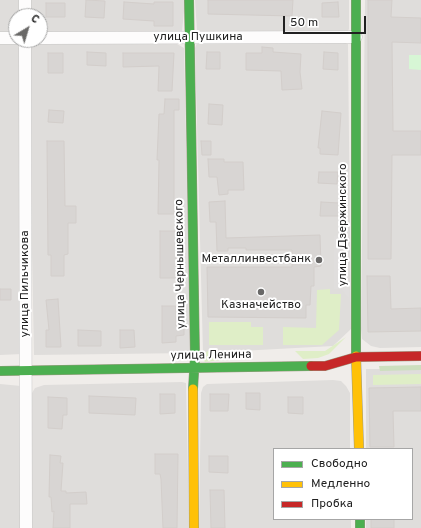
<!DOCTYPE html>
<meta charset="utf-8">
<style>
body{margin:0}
#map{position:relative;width:421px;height:528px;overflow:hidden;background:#f0edea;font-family:Overpass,sans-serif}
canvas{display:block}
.legend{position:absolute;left:273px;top:448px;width:140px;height:72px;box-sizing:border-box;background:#fff;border:1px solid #a6a6a6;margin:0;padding:5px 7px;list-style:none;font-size:12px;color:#212121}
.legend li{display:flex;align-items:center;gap:8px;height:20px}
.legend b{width:20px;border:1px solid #a6a6a6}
.north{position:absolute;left:8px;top:8px;width:40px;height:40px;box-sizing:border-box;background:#fff;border:1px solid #a6a6a6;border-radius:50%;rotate:38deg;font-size:11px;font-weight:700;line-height:16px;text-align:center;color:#212121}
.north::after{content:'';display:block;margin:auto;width:14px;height:18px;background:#696867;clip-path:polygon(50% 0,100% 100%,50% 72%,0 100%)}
.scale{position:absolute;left:283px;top:16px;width:83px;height:18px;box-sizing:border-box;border:2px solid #212121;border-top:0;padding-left:5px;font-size:12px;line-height:14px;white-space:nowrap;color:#212121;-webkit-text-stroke:3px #fff;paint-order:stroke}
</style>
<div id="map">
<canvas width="421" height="528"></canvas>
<ul class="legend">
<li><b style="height:5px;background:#4caf50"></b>Свободно</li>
<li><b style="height:5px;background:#ffc107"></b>Медленно</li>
<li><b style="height:5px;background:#c62828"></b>Пробка</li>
</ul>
<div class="north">С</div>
<div class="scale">50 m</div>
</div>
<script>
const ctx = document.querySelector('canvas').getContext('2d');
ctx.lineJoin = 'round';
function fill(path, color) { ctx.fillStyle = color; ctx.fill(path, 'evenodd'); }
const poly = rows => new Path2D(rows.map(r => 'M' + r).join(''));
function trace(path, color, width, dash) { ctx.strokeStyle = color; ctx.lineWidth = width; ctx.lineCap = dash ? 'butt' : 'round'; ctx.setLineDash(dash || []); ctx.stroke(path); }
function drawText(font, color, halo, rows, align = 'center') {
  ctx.font = font + ' Overpass,sans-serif'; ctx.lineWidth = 4; ctx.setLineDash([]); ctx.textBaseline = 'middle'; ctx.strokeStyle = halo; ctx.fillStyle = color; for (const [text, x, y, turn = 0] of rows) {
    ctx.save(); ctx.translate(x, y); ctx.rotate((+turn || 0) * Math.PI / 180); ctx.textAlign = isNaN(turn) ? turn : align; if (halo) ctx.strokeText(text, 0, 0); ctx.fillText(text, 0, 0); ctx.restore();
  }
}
const residential = poly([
 [0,0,21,0,21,16,16,16,15,33,0,33],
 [29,0,185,0,182,32,40,33,40,16,29,16],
 [195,0,349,0,349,29,347,33,201,34,197,31],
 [365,0,421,0,421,347,380,348,371,346,362,339,361,329],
 [36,41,177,44,184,48,191,353,34,355,28,50,31,43],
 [0,42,14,42,17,44,20,50,22,354,0,355],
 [344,42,348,44,351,329,333,346,203,353,195,48,197,43],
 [366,369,421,369,421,528,366,528,366,519,412,519,412,449,366,449],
 [333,380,341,381,346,386,350,393,350,449,274,449,274,519,351,519,351,528,199,528,201,393,203,387,207,384],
 [182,382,186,383,189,528,30,528,32,393,35,388,44,385],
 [0,384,21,386,22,528,0,528]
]);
const grass = poly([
 [330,289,330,294,341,294,339,330,322,345,283,345,283,327,316,328,317,290],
 [209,322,251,322,251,327,263,327,263,345,209,345],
 [346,337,329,354,318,358,303,359,295,351,325,351],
 [208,351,233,351,229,359,205,362,200,356],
 [421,374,421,384,373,385,373,375]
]);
const forest = poly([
 [421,365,421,370,380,371,379,366]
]);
const park = poly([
 [409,55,421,55,421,70,409,69]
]);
const parking = poly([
 [350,228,349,299,341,289,334,289,334,236,346,233]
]);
const building = poly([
 [86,0,105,1,104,18,85,17,86,0],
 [208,0,293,0,292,16,208,14,208,0],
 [368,0,392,0,391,17,421,18,421,43,392,42,393,131,421,131,421,155,392,155,391,259,368,259,368,0],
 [124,2,154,4,154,2,173,2,173,26,154,26,154,21,123,19,124,2],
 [338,2,339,17,322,17,322,3,338,2],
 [46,3,65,3,65,17,46,17,46,3],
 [262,47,273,48,273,52,301,54,300,72,302,89,282,90,281,71,246,70,246,53,262,53,262,47],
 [87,52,106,53,106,66,87,65,87,52],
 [207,52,220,52,220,69,206,69,207,52],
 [324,52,338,53,338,70,323,69,324,52],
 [48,53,63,53,63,73,48,73,48,53],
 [123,53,174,53,172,91,158,91,159,66,123,67,123,53],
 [165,99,179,99,179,110,174,110,174,214,158,214,159,160,157,160,159,114,164,114,165,99],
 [209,104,223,105,222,125,208,124,209,104],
 [49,110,64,111,63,123,48,122,49,110],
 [322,111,341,113,338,155,320,154,320,148,318,148,322,111],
 [47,141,64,141,65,206,76,206,76,223,68,223,68,254,64,255,64,276,51,276,51,255,48,255,47,141],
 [201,141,211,141,211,155,202,155,201,141],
 [208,159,224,159,224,162,243,162,244,190,228,190,228,194,219,195,217,177,209,177,208,159],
 [319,172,338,172,337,184,318,183,319,172],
 [225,201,226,238,320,235,321,266,314,267,314,286,311,286,310,305,306,305,306,318,208,317,207,267,292,267,292,250,246,250,246,248,228,248,228,251,217,251,216,222,210,222,209,202,225,201],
 [321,202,339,203,339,216,320,216,321,202],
 [160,231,176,231,176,278,160,278,160,231],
 [367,276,390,276,391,309,421,308,421,331,368,332,367,276],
 [0,289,11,289,11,300,0,300,0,289],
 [58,299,61,347,46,347,46,330,49,330,46,300,58,299],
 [162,306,176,306,176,326,184,325,184,335,176,336,176,342,162,343,162,306],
 [78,330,101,331,101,346,78,346,78,330],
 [120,330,134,330,135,347,120,348,120,330],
 [421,387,421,411,393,411,394,447,370,447,369,388,421,387],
 [246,393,260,393,260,410,246,409,246,393],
 [160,394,175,394,175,413,160,414,160,394],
 [210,394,229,394,228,411,210,411,210,394],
 [89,396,136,398,135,415,89,413,89,396],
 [48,397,67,398,67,415,63,415,62,429,48,428,48,397],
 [288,397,303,397,303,414,288,413,288,397],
 [155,454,178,454,177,528,163,528,161,479,160,474,155,474,155,454],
 [50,455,61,456,60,463,63,463,61,491,66,491,66,493,86,492,87,504,70,504,70,528,53,528,54,511,52,512,51,497,49,497,50,455],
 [209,456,228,456,228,473,209,472,209,456],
 [210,490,224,490,225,528,211,528,210,490],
 [371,519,394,519,394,528,371,528,371,519]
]);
const street = poly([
 [25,0,25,16],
 [0,38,16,38],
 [40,38,356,37],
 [25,40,26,528]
]);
const fast = poly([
 [189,0,195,356,193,389],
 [356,0,356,356],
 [0,371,311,366],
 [360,519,360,528]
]);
const slow = poly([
 [356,356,359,449],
 [193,389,194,528]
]);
const jam = poly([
 [311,366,325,366,356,357,421,356]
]);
const markers = [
 [319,260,4,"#696867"],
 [261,292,4,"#696867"]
];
const streetNames = [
 ["улица Пушкина",198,38],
 ["улица Дзержинского",344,225,-90],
 ["улица Чернышевского",181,264,-91],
 ["улица Пильчикова",26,284,-90],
 ["улица Ленина",211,356,-1]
];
const poiNames = [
 ["Металлинвестбанк",311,260],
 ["Казначейство",261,306,"center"]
];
fill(residential, '#dfdddb');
fill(grass, '#dfeec7');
fill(forest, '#ccdfbe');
fill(park, '#d7f6d5');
fill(parking, '#e0dedd');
fill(building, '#d8d5d3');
trace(building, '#d3cecb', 1);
trace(street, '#c8c7c6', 13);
trace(fast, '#9b9a80', 10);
trace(slow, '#9b9a80', 10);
trace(jam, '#9b9a80', 10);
trace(street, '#fdfcfc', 12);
trace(fast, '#4caf50', 9);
trace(slow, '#ffc107', 9);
trace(jam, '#c62828', 9);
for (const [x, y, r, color] of markers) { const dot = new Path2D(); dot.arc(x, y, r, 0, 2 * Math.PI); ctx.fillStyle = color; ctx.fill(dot); trace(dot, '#fff', 1.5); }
drawText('12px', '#212121', '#fff', streetNames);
drawText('12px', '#212121', '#fff', poiNames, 'right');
</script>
